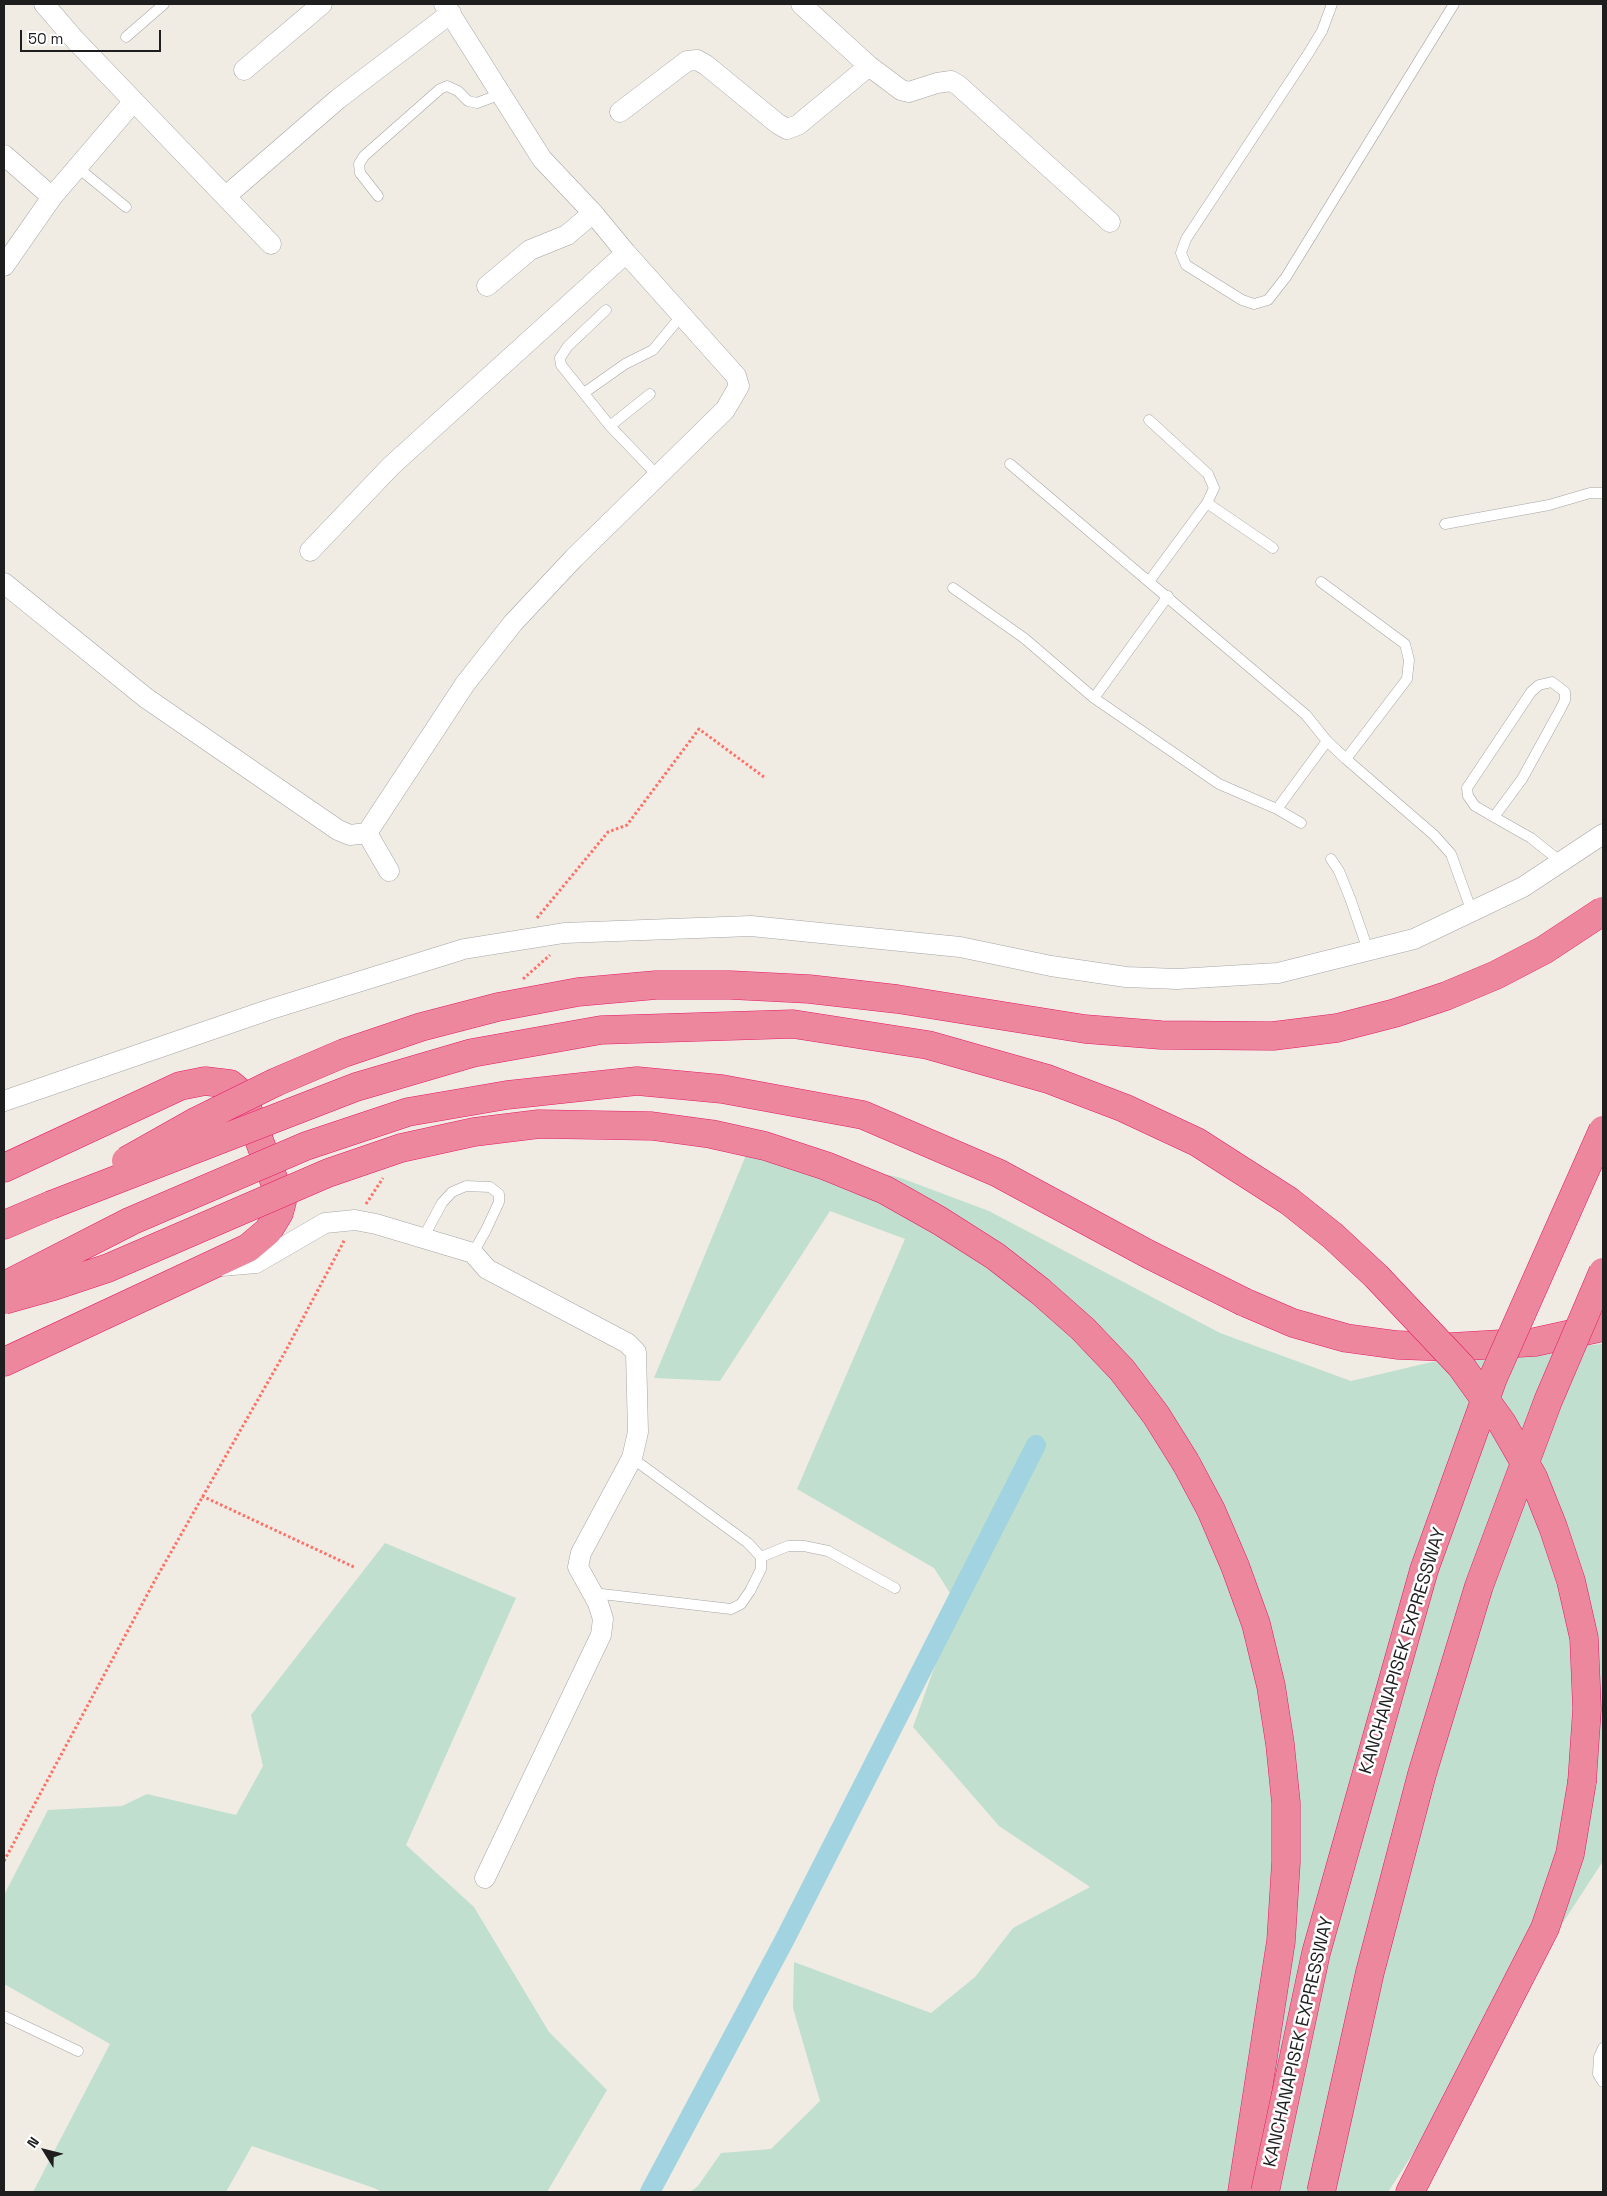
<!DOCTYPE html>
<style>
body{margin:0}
#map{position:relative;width:1607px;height:2196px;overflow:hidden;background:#f0ece4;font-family:"Space Grotesk",sans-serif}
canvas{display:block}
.frame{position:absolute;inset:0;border:5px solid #1e1e1e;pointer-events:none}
.north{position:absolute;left:20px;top:2126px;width:50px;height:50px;-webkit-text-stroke:4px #fff;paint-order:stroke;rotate:306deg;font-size:14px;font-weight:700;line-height:20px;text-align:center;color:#1e1e1e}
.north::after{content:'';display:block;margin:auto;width:18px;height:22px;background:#1e1e1e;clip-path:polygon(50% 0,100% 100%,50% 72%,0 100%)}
.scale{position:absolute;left:20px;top:30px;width:141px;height:22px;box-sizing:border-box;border:2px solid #1e1e1e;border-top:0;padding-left:6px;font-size:15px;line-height:18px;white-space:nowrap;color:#1e1e1e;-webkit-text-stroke:4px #fff;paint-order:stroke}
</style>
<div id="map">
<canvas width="1607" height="2196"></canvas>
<div class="frame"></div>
<div class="north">N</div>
<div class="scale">50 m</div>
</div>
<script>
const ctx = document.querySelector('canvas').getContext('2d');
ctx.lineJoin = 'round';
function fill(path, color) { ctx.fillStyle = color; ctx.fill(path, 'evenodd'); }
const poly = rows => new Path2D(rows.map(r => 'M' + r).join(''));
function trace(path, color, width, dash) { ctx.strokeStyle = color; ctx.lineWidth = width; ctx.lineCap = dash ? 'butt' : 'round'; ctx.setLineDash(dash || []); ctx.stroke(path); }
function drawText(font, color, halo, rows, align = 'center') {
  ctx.font = font + ' "Space Grotesk",sans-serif'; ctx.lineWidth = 5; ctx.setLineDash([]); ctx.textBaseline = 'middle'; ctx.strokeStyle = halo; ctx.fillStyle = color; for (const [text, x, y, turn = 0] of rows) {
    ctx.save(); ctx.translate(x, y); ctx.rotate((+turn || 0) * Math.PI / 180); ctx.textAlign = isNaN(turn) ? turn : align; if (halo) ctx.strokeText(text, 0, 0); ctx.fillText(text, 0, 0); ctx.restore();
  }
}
const wetland = poly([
 [751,1143,901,1178,989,1211,1220,1333,1351,1381,1453,1357,1603,1344,1603,1861,1388,2192,690,2192,698,2186,721,2153,771,2149,820,2101,793,2008,794,1962,931,2013,975,1977,1013,1928,1090,1887,999,1826,913,1727,957,1604,934,1568,797,1489,905,1239,830,1211,720,1381,654,1378],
 [385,1543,516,1598,406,1845,474,1907,549,2032,607,2090,547,2192,382,2192,374,2188,252,2146,226,2192,33,2192,110,2044,4,1984,4,1895,48,1810,122,1806,147,1794,236,1815,263,1766,251,1715]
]);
const canal = poly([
 [650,2192,785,1939,1036,1445]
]);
const path = poly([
 [537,918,608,832,627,825,699,729,764,777],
 [523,979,550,955],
 [366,1204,383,1178],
 [202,1496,356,1568],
 [4,1861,154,1582,285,1352,345,1239]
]);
const lane = poly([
 [1332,4,1322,31,1308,54,1186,239,1181,253,1186,265,1242,300,1254,304,1268,300,1286,277,1454,4],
 [126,37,164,4],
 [77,167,126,207],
 [378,196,360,173,359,164,364,156,440,89,447,86,458,91,468,101,477,103,501,94],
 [606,310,568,346,560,358,561,365,610,426,658,476],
 [584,393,625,364,653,350,682,315],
 [1149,420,1208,474,1214,488,1207,503,1150,580],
 [610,426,650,394],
 [1010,464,1306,715,1327,741,1346,759,1434,835,1451,854,1472,912],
 [1207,503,1273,548],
 [1445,524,1549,505,1590,493,1603,493],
 [1321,582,1405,644,1409,660,1407,679,1346,759],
 [953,588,1024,638,1094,698,1219,784,1277,809,1301,823],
 [1094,698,1168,596],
 [1277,809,1327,741],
 [1494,817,1475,806,1468,796,1467,788,1531,692,1539,685,1552,682,1565,692,1565,700,1560,710,1522,779,1494,817,1531,838,1561,862],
 [1331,859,1339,871,1350,898,1368,950],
 [423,1238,442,1203,452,1192,466,1186,490,1187,499,1194,499,1202,486,1230,473,1253],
 [761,1557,788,1546,804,1546,828,1551,895,1588],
 [593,1593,731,1609,741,1604,750,1591,761,1569,761,1557,748,1543,632,1458],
 [4,2016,78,2051],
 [1603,2048,1599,2057,1598,2074,1603,2082]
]);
const street = poly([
 [44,4,76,41,271,244],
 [801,4,869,66,901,90,909,92,937,83,951,81,958,85,1110,222],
 [244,70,322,4],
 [620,112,687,61,697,60,706,65,778,124,787,129,798,125,869,66],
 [4,155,52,197,134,101],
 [226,196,338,99,451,13],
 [4,266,52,197],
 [487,286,530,250,567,235,593,213],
 [310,551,391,466,626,253],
 [4,583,146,698,338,830,350,835,367,833,465,684,513,623,574,558,725,410,739,386,736,376,626,253,593,213,542,159,444,4],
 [367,833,389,871],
 [4,1101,268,1010,464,949,564,933,751,926,960,947,1051,966,1126,977,1177,979,1278,973,1414,939,1523,887,1603,834],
 [221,1266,256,1263,325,1223,355,1220,376,1224,473,1253,487,1269,627,1343,636,1352,638,1432,632,1458,581,1553,578,1567,598,1603,603,1619,601,1635,485,1878]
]);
const highway = poly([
 [4,1168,180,1086,205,1081,230,1084,242,1094,282,1202,279,1213,268,1231,248,1248,4,1362],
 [4,1225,51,1205],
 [1244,1302,1293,1323,1346,1338,1397,1345,1451,1347,1535,1342,1603,1327],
 [1186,1463,1211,1510,1235,1566,1256,1624,1271,1686,1280,1744,1286,1803,1286,1862,1281,1941,1242,2192],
 [1410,2192,1545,1928,1570,1854,1582,1782]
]);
const highwayBridge = poly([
 [126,1161,197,1121,276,1082,344,1053,421,1027,498,1007,578,992,656,985,730,985,809,989,897,999,1085,1029,1161,1035,1273,1036,1337,1028,1395,1013,1446,996,1496,975,1544,950,1603,911],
 [51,1205,356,1087,472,1053,601,1030,793,1024,928,1045,1048,1079,1124,1108,1197,1142,1289,1201,1333,1236,1376,1276,1461,1366,1502,1423,1533,1477,1553,1527,1571,1581,1584,1638,1587,1709,1582,1782],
 [4,1286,131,1221,306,1146,408,1112,507,1095,637,1081,722,1089,863,1115,998,1173,1148,1254,1244,1302],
 [4,1300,54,1286,108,1268,328,1173,401,1148,474,1132,539,1124,652,1126,711,1134,765,1146,826,1166,885,1190,940,1221,995,1256,1040,1291,1083,1329,1122,1370,1156,1415,1186,1463],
 [1265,2192,1316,1953,1424,1570,1493,1378,1603,1130],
 [1321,2192,1370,1972,1422,1774,1479,1586,1548,1401,1603,1272]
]);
const streetNames = [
 ["KANCHANAPISEK EXPRESSWAY",1403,1651,-73],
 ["KANCHANAPISEK EXPRESSWAY",1299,2042,-77]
];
fill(wetland, '#c0dfcf');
trace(canal, '#a1d4e0', 20);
trace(lane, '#a5a5a5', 11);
trace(street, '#a5a5a5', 21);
trace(highway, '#e61967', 29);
trace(path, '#ff7066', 3, [2.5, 2.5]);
trace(lane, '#fff', 10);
trace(street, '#fff', 20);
trace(highway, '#ec879d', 28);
trace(highwayBridge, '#e61967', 29, []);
trace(highwayBridge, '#ec879d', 28);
drawText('18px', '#1e1e1e', '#fff', streetNames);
</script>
